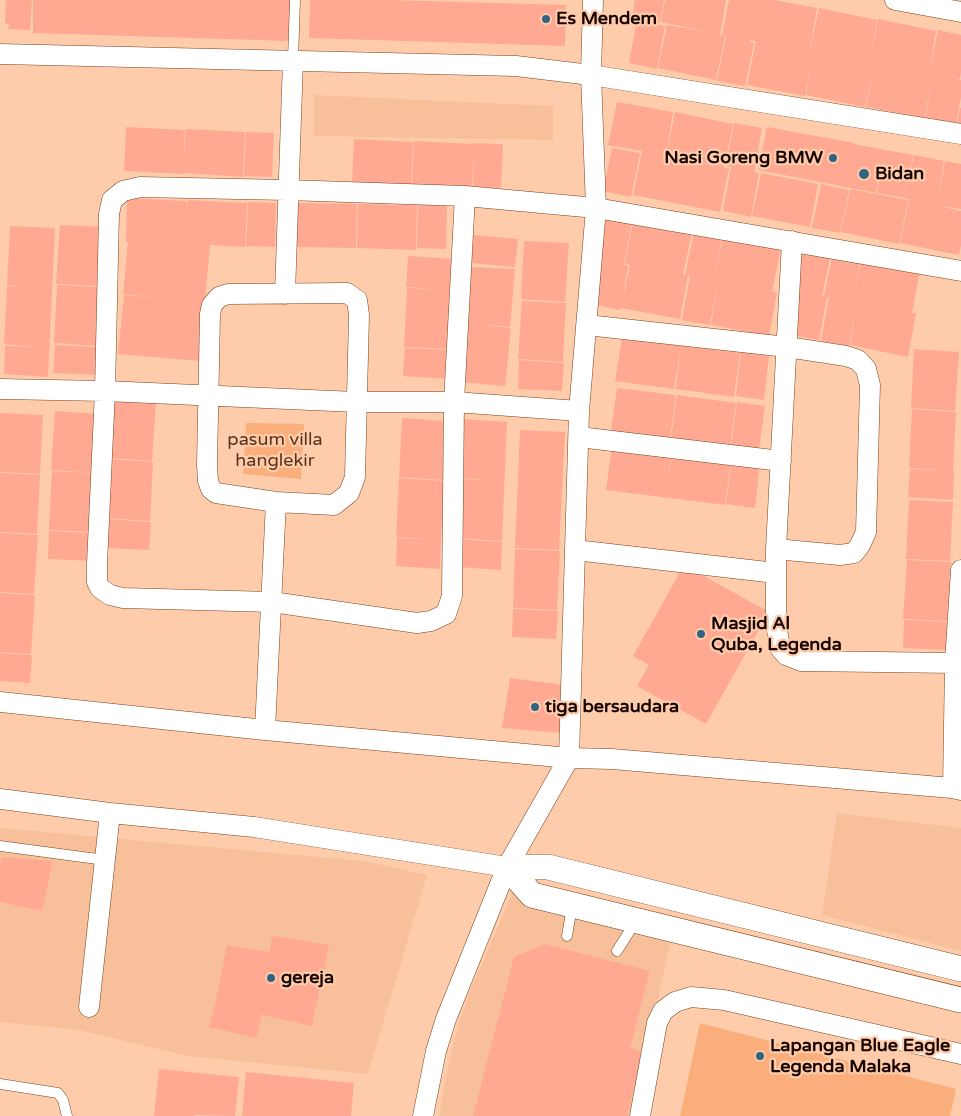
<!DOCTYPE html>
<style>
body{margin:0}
canvas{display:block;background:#feccab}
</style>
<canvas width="961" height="1116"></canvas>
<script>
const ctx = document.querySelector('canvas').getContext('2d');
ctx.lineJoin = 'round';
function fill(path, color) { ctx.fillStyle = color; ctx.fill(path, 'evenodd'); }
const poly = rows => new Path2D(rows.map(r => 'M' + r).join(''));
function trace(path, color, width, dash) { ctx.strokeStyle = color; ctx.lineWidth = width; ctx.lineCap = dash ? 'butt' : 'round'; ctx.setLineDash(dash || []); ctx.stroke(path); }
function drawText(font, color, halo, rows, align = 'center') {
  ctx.font = font + ' "Varela Round",sans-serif'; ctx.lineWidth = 4.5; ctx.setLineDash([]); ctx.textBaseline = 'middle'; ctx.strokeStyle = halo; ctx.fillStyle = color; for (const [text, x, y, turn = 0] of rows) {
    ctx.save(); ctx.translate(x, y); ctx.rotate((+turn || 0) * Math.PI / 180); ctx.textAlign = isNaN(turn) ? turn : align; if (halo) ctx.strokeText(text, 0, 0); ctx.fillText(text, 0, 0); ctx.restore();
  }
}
const built = poly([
 [314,95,553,106,553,140,314,136],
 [837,813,961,828,961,951,822,915],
 [0,828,364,861,427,875,368,1074,187,1056,79,1030,0,1022],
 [519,879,676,917,632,1116,439,1116,451,1053,459,1022,473,984]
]);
const green = poly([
 [246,423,304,424,301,479,243,474],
 [700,1023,956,1089,950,1116,680,1116]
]);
const building = poly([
 [6,0,32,0,30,30,8,29,9,24,5,23],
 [33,0,291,0,290,41,33,33],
 [310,0,389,0,566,5,565,46,309,38],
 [635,0,664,0,660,23,632,18],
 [665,0,726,0,720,35,722,36,729,0,774,0,817,8,809,55,819,8,877,20,870,62,878,19,936,31,929,73,938,30,961,35,961,72,960,79,955,79,961,80,961,97,956,124,925,118,933,74,924,118,866,107,875,64,865,107,806,95,814,52,805,96,747,85,756,41,750,40,750,42,754,43,745,86,717,81,726,36,725,36,716,80,658,68,667,25,708,32,661,22],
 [637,20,665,26,657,69,629,63],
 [617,102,673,112,666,157,675,112,733,124,724,168,729,168,720,212,633,195,642,151,608,145],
 [674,158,719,167,700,164],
 [960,108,961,108,961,124,957,123],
 [734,123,762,128,754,172,759,173,751,217,723,211,731,167,726,166],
 [126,127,185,130,183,174,124,171],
 [767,127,854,143,852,156,854,144,885,150,876,193,758,170],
 [186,129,245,132,243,177,183,173],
 [246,132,274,133,272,177,244,176],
 [354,139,413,142,411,186,352,183],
 [414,141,474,144,472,188,412,185],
 [474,143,503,144,501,188,473,187],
 [612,148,640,153,631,197,603,191],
 [885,150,913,155,905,198,877,193],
 [914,155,944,161,936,205,945,161,961,164,961,209,939,206,961,211,961,245,959,255,900,243,909,199,905,199],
 [761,173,818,184,810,227,752,216],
 [821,184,849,190,840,233,812,228],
 [850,189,908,200,899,244,841,232],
 [127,198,187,201,187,211,188,200,247,203,245,247,210,245,205,302,167,298,205,302,200,361,118,354,124,295,161,298,123,294,128,242,126,242],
 [248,202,276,203,275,247,246,246],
 [298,203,357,204,356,248,296,247],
 [358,204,417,205,416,250,357,248],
 [418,204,447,205,446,249,417,248],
 [604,216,632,221,624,265,628,266,622,304,630,265,625,264,633,220,692,232,683,275,685,275,694,232,722,237,714,279,723,237,781,248,772,291,777,292,769,336,711,325,718,281,710,325,682,320,690,276,688,276,680,319,621,308,620,310,592,304],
 [60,225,104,227,101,286,56,284],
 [10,226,55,228,48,377,4,374,5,346,35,347,4,344,7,286,18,286,7,285],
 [474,235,518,239,515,267,471,263],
 [524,241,569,243,565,302,521,299],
 [803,247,831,253,822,296,824,296,833,253,861,259,852,304,862,258,920,269,912,313,916,313,908,357,850,345,857,302,849,346,821,341,829,297,827,297,819,340,791,335,794,291],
 [408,256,453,259,448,349,404,347,407,288,437,289,406,287],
 [470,267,515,269,510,327,466,323],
 [57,285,101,287,98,346,54,343],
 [522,301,566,303,563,362,518,359],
 [467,323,511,328,505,386,461,382],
 [622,338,681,346,674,389,615,381],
 [55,345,99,347,97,375,53,373],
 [681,345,740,353,734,397,676,389],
 [405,348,449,350,448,379,403,376],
 [914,349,959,352,955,411,911,408],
 [741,352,769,356,764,400,736,396],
 [519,360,564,363,562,391,518,389],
 [617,388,676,395,670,439,611,431],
 [677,395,736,403,730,446,671,438],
 [111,400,156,402,152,461,108,458],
 [737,402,765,406,759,449,731,446],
 [912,409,956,412,953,471,909,468],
 [55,411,99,414,96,473,51,470],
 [0,413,43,415,40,474,0,472],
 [402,418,446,421,443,480,399,477],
 [462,419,507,422,502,541,457,538,460,479,490,480,460,478],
 [520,430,565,432,559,550,515,548],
 [612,446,671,454,668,484,672,453,731,461,725,505,606,490],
 [109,459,153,462,150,521,106,518],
 [732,460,760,464,755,508,726,504],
 [910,469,954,471,953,500,908,497],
 [52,471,96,473,93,532,49,530],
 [0,473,40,475,37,534,0,532],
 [399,478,444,481,441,540,396,537],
 [909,500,953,502,950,561,906,559],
 [106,519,151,522,149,550,105,548],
 [49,531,93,533,92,561,48,559],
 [0,533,38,535,34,594,0,592],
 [397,538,441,540,440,569,396,566],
 [458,539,502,542,501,570,456,567],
 [515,549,560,551,557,610,513,608],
 [907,560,951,562,948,621,903,619],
 [684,565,769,612,706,724,637,686,649,665,633,656],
 [0,593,35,595,31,654,0,652],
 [513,609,558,611,556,639,512,637],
 [904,620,949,622,947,650,903,648],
 [0,653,32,655,30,683,0,681],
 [510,678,565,685,563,733,502,728],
 [2,857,53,861,42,911,0,902,0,865],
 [272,936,329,945,312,1026,262,1015,256,1038,209,1027,215,1004,227,945,270,952],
 [545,944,650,971,630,1048,643,1052,627,1116,473,1116,514,957],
 [159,1069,239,1077,235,1116,194,1115,194,1116,154,1116],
 [246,1072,354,1083,351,1116,242,1116]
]);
const service = poly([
 [293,60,295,0],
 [0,846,105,860],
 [567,936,572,906],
 [617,951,629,932,637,922],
 [0,1084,58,1093,63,1100,67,1116]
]);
const minor = poly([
 [895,0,961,12],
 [0,54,516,66,591,75,961,134],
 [465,196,454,402,452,596,446,614,431,621,417,623,272,602,123,598,110,595,100,588,97,582,97,564,105,391,109,214,112,200,123,191,140,187,287,190,465,196,596,208,961,271],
 [792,241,776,549,776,624,780,648,786,655,801,661,955,663,961,664],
 [347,293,357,300,359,315,355,477,349,493,334,505,276,502,216,493,211,489,208,481,207,465,210,314,212,305,219,297,228,294,347,293],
 [285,294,293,60],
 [587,325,787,347,846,356,858,360,866,369,870,385,866,532,860,545,854,553,840,555,776,549],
 [0,389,105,391,356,402,454,402,579,411],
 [579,437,781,461],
 [575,550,776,573],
 [0,702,265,730,569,758,612,759,952,788,961,790],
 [265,730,276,502],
 [953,788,955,663,961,570],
 [0,799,110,813,254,827,507,867],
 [89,1007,110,813],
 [423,1116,436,1051,446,1019,507,867,569,758,579,411,596,208,591,75,593,0],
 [640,1116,657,1023,663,1011,675,1002,691,997,724,1000,961,1054]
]);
const tertiary = poly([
 [507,867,532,895,961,1000],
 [507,867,548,867,961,969]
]);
const markers = [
 [546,19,5,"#306480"],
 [833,158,5,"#306480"],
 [864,174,6,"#306480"],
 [701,634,5,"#306480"],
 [535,707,5,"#306480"],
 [271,978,5,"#306480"],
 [760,1056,5,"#306480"]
];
const poiNames = [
 ["Es Mendem",556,19],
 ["Nasi Goreng BMW",823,158,"right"],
 ["Bidan",875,174],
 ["Masjid Al",711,624],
 ["Quba, Legenda",711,645],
 ["tiga bersaudara",545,707],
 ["gereja",281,978],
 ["Lapangan Blue Eagle",770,1046],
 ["Legenda Malaka",770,1067]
];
const parkNames = [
 ["pasum villa",275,440],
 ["hanglekir",275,461]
];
fill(built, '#f7c09b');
fill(green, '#f9ae7b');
fill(building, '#ffa993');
trace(service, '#77431b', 11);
trace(minor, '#77431b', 21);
trace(tertiary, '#77431b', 26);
trace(service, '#fff', 10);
trace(minor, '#fff', 20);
trace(tertiary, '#fff', 25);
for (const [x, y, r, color] of markers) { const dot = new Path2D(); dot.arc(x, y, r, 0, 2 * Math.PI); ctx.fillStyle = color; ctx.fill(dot); trace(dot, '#feccab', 2); }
drawText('bold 18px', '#190500', '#feccab', poiNames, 'left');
drawText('18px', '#573319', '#feccab', parkNames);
</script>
